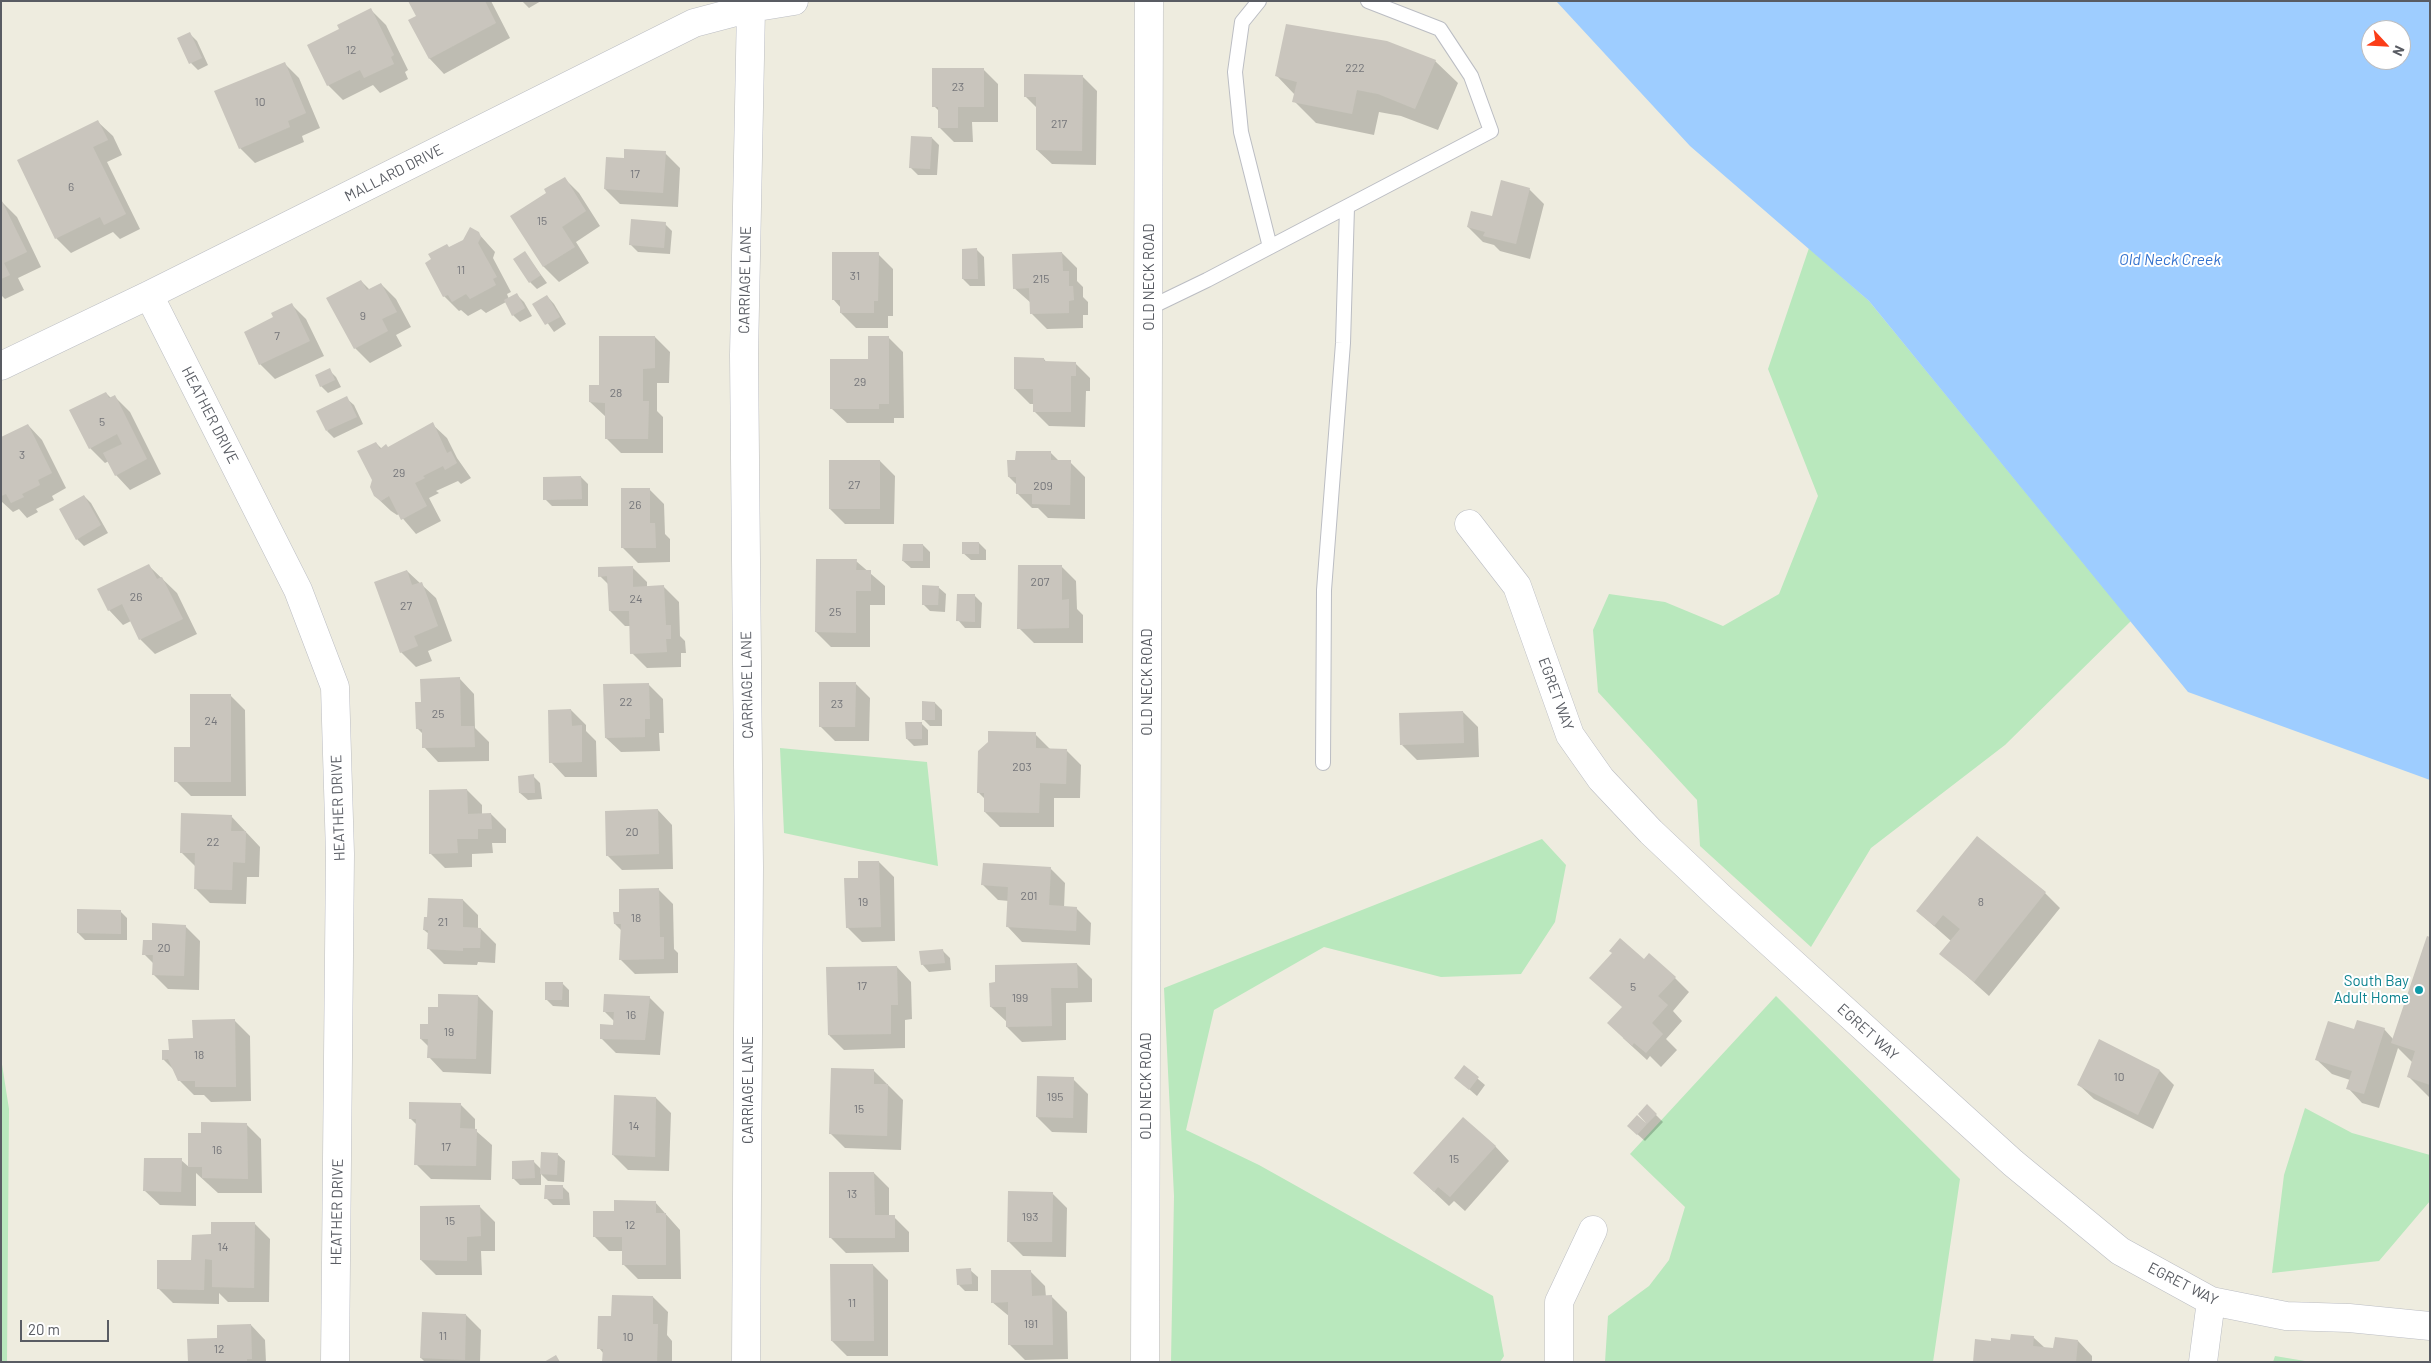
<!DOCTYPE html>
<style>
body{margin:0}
#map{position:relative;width:2431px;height:1363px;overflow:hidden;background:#eeecdf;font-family:Barlow,sans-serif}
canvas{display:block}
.frame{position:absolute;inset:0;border:2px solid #595c63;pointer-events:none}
.north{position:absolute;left:2361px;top:20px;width:50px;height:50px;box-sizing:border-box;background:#fff;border:1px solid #bdbec1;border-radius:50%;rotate:115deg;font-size:14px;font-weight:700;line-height:20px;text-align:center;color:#595c63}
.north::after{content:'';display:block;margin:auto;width:18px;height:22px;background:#fb3d18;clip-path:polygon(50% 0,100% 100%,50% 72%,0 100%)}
.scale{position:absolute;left:20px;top:1320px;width:89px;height:22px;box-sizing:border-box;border:2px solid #595c63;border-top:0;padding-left:6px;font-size:15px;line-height:18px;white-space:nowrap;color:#595c63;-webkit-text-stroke:4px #fff;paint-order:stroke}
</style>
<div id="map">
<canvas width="2431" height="1363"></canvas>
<div class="frame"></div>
<div class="north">N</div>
<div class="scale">20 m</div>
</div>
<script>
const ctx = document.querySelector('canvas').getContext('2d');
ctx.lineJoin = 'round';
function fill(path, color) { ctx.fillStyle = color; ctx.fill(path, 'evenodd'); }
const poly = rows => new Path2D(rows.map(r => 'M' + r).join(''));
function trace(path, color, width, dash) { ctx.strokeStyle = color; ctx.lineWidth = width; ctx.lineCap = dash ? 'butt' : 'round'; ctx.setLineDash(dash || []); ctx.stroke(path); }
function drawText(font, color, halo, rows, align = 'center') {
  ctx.font = font + ' Barlow,sans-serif'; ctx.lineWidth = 4; ctx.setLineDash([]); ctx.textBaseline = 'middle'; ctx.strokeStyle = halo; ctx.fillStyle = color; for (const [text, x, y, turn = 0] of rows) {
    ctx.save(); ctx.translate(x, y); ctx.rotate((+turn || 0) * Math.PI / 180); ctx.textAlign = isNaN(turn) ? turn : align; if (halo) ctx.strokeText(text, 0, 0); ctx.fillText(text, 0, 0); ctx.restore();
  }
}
const green = poly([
 [1809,248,1869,301,2131,621,2005,745,1871,848,1811,947,1700,846,1697,800,1598,692,1593,630,1609,594,1665,602,1723,626,1779,594,1818,496,1768,369],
 [780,748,927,762,938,866,784,833],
 [1542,839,1566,865,1555,922,1521,974,1441,977,1324,947,1214,1010,1186,1130,1259,1165,1493,1296,1504,1356,1500,1362,1171,1362,1174,1196,1164,988],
 [1776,996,1960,1179,1933,1362,1605,1362,1608,1316,1649,1286,1669,1260,1685,1207,1630,1154],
 [1,1058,9,1109,7,1362,1,1362],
 [2305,1108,2352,1133,2430,1155,2430,1201,2379,1261,2272,1273,2284,1175],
 [2275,1356,2311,1362,2273,1362]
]);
const water = poly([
 [1556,1,2430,1,2430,780,2188,692,1869,301,1690,146],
 [2371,30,2401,30,2401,60,2371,60]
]);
const shadow = poly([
 [410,1,491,1,510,38,444,74,430,59,410,21,418,17],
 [522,1,541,1,529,8],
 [371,10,386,25,408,70,405,72,408,79,380,93,373,85,343,100,328,85,341,30],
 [190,34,197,41,208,65,198,70,191,63,179,39],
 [1435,61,1458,83,1438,130,1401,116,1379,112,1374,135,1316,123,1294,101,1295,95,1276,75],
 [284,63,299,78,320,128,302,136,304,142,255,163,240,148],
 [983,69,998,84,998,122,972,122,973,142,954,142,939,127,940,112,934,106],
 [1082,76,1097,91,1096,165,1052,164,1037,150,1037,108,1025,96],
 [98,122,113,136,122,155,107,162,140,229,120,239,113,232,71,253,56,238],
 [932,138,939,145,937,175,918,175,911,168],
 [665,153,680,168,678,207,620,204,605,189,625,159],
 [565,179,579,193,600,226,576,242,589,263,559,282,544,267,512,217,548,194],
 [1529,189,1544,204,1530,259,1500,251,1494,245,1483,242,1468,227,1493,218],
 [2,202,17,217,41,267,18,278,24,290,5,299,1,295],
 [665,224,672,231,670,254,638,252,631,245],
 [478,233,495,252,493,258,511,292,507,294,509,299,517,295,524,302,532,316,520,322,513,315,506,302,486,313,481,309,468,316,461,310,459,311,444,296,449,248],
 [977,250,984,257,985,286,970,286,963,279],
 [525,253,547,283,537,289,530,282],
 [1062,253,1077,268,1077,281,1083,287,1083,297,1088,302,1088,315,1083,315,1083,328,1047,329,1032,314,1031,303,1014,288],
 [878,254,893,269,893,316,888,316,888,328,856,328,841,313,841,308,833,299],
 [361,281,370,290,381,284,396,299,411,327,396,335,402,346,370,363,355,348],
 [547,296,554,304,566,324,554,332,534,304],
 [291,304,306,319,324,356,275,379,260,364,275,318],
 [655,337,670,352,669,383,657,383,657,411,663,417,663,453,621,453,606,438,606,417,590,402,600,386],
 [888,337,903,352,904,418,894,418,894,423,847,423,832,409],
 [1044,359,1047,363,1075,363,1090,378,1090,391,1086,391,1085,427,1049,426,1034,411,1034,404,1030,404,1015,389],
 [329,370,336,377,341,387,328,393,321,386],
 [106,393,111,398,115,397,130,412,161,474,130,490,116,475,109,461,105,463,90,448],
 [346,398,354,405,363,424,334,438,327,431],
 [432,424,447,438,457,458,471,478,461,484,458,481,436,491,439,493,429,498,441,521,416,534,399,514,397,515,391,511,375,496,376,443,382,449,389,448],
 [28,425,42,440,66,488,52,496,54,500,36,509,38,512,27,518,19,509,13,512,1,501,1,439],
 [1050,452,1059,461,1070,462,1085,477,1085,519,1048,518,1038,508,1032,508,1017,493,1017,485,1009,477,1016,461],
 [880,461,895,476,894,524,845,524,830,509],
 [581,477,588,484,588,506,552,506,545,499],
 [649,489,664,504,665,534,670,539,670,562,638,563,623,548],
 [84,496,91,503,108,533,84,546,77,539],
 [979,543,986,550,986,560,971,560,963,553],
 [923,545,930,552,930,568,911,568,903,561],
 [856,561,885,586,885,605,870,605,870,647,831,647,816,632],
 [149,566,177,593,197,634,155,654,140,639,131,621,123,625,109,610],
 [1061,566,1076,581,1077,609,1083,615,1083,643,1034,643,1019,628],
 [632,567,647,582,647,587,664,587,679,602,680,636,685,641,686,653,681,653,681,667,647,668,632,653,631,626,625,626,610,611,609,585,600,576],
 [407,571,436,598,452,641,428,651,432,661,416,667,401,652],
 [938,587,946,594,945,612,930,611,923,604],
 [975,596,982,603,981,628,965,628,958,620],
 [460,679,474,694,475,728,489,742,489,761,438,762,424,747,423,734,417,728,422,703],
 [855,683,870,698,869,741,835,741,820,726],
 [648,684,663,699,664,733,659,733,660,751,621,752,606,738],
 [230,695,245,710,246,796,191,796,176,781,191,749],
 [935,703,942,710,942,726,930,726,923,719],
 [571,710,586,725,586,731,596,741,597,777,565,777,551,762],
 [1463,712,1478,727,1479,757,1417,760,1402,745],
 [921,723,928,730,928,745,914,746,907,739],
 [1035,734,1050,749,1066,750,1081,765,1080,798,1054,798,1054,827,1000,827,985,812,985,799,979,793],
 [533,776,540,783,542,799,528,800,520,793],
 [467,790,482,805,482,814,491,814,506,829,506,843,492,843,493,853,472,854,472,867,445,868,430,853],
 [658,810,672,825,673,869,622,870,607,855],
 [231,816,260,847,259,877,247,877,246,904,210,903,195,888,195,866,181,852],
 [1977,838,2045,893,2060,908,1989,996,1941,953,1951,941,1917,911],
 [879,862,894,877,895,941,862,942,847,927,859,879],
 [1050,868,1065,883,1064,908,1076,908,1091,923,1090,945,1022,942,1008,927,1009,901,998,900,983,885],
 [658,889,673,904,674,949,678,953,678,973,635,974,620,959,622,931,615,924,621,913],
 [463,900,478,915,478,929,481,929,496,944,495,963,478,962,477,965,444,964,429,949,429,934,424,930],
 [120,911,127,918,127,940,85,940,78,933],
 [185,926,200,941,199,990,168,989,153,974,154,964,144,954,153,942],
 [2430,938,2430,1098,2408,1076,2413,1063,2398,1048,2379,1108,2362,1103,2348,1088,2350,1080,2332,1074,2317,1060,2355,1031,2384,1029,2393,1039],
 [943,951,950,958,951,970,929,972,922,964],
 [1613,953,1644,961,1675,978,1689,992,1673,1011,1682,1021,1666,1039,1677,1050,1661,1067,1650,1056,1647,1060,1623,1038,1623,1008],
 [1077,964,1092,979,1092,1002,1066,1003,1066,1040,1022,1042,1007,1027,1007,1022,991,1007],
 [897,967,911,982,912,1019,905,1020,905,1048,844,1050,829,1035],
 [562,983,569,990,569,1007,553,1006,546,999],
 [478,996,493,1011,491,1074,443,1072,429,1057,429,1047,421,1039,439,1008],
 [649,997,664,1012,660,1055,616,1053,601,1038,614,1026,615,1022,604,1011],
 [235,1021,250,1036,251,1101,211,1102,204,1095,194,1095,179,1080,174,1070,163,1059,170,1051],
 [1464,1067,1485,1085,1477,1096,1463,1084],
 [874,1071,903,1100,901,1150,845,1148,830,1133],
 [2160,1071,2174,1085,2153,1129,2094,1099,2079,1085],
 [1073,1079,1088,1094,1087,1133,1052,1132,1037,1117],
 [656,1098,671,1113,669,1171,628,1170,613,1155],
 [460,1104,475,1119,475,1130,492,1145,491,1180,431,1179,416,1164,417,1125,410,1118],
 [1647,1106,1663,1122,1645,1141,1636,1133,1637,1117,1646,1123],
 [246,1124,261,1139,262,1193,218,1193,196,1173,196,1206,160,1205,145,1191,181,1160,189,1167,189,1134,202,1135],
 [1495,1146,1509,1161,1465,1211,1454,1201,1449,1206,1414,1173],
 [557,1154,565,1161,564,1182,548,1181,541,1174,541,1185,520,1185,513,1178,534,1162,541,1169],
 [874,1173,889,1188,889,1217,894,1217,909,1232,909,1252,846,1253,831,1238],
 [562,1186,569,1193,570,1205,553,1205,546,1198],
 [1052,1193,1067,1208,1066,1257,1023,1256,1008,1241],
 [655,1202,680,1230,681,1279,638,1279,623,1264,624,1251,609,1251,594,1236,615,1212],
 [480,1207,495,1222,495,1251,481,1251,482,1275,436,1275,421,1260],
 [255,1224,270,1239,269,1302,228,1302,219,1293,219,1304,173,1303,158,1288,193,1262,212,1236],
 [873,1265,888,1280,888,1356,847,1356,832,1341],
 [970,1270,978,1277,978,1291,965,1291,958,1284],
 [1030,1271,1045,1286,1046,1297,1052,1297,1067,1312,1068,1359,1025,1360,1010,1345,1010,1317,992,1302],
 [653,1297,668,1312,667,1335,672,1341,672,1362,604,1362,604,1354,599,1348,612,1318],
 [466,1315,481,1330,480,1362,425,1362,421,1358],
 [251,1325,265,1340,266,1362,189,1362,218,1340],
 [2033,1337,2045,1348,2054,1350,2078,1341,2092,1356,2092,1362,1974,1362,1977,1341,2011,1341]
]);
const building = poly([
 [408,1,485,1,496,23,429,59,408,20,416,16],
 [371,8,394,55,391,57,394,64,364,78,360,70,327,86,307,45,339,29,337,25],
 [1286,24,1387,41,1436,60,1415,109,1378,94,1357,90,1352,114,1292,102,1297,82,1275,76],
 [190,32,202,58,189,64,177,38],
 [285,62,306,113,288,121,290,127,239,149,214,91],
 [932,68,984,68,984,107,958,107,958,128,938,128,938,107,932,107],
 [1024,74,1083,75,1082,151,1036,150,1036,97,1024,97],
 [98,120,108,140,93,147,126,214,104,225,100,217,55,239,17,160],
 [911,136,932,137,930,169,909,168],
 [624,149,666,151,663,193,604,189,606,157,624,158],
 [565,177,586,211,562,227,575,247,543,267,510,216,546,193,544,189],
 [1501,180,1530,188,1516,244,1483,236,1485,232,1467,227,1471,211,1492,216],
 [1,199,27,252,4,263,10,275,1,279],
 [631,219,666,222,664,248,629,245],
 [470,227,479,232,481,237,478,243,497,277,493,279,496,285,470,299,466,294,452,302,448,295,443,297,425,263,431,259,428,254,447,244,449,247,463,240],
 [977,248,978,279,962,279,962,249],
 [525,251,541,275,529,283,513,259],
 [832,252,879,252,878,301,874,301,874,313,840,313,840,300,832,300],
 [1062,252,1063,271,1069,271,1069,286,1073,286,1074,300,1069,301,1069,313,1030,314,1029,288,1013,289,1012,254],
 [361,280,367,290,381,283,397,312,382,319,388,331,354,349,326,298],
 [517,293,525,308,512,316,504,300],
 [547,295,560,317,545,325,532,304],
 [292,303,310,341,259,365,244,332,273,317,271,313],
 [599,336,655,336,655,368,643,369,643,401,649,401,648,439,605,439,605,403,589,402,589,385,599,385],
 [868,336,889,336,889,404,879,404,879,409,830,409,830,359,868,359],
 [1014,357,1044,358,1044,361,1076,362,1076,376,1071,376,1071,412,1033,412,1033,389,1014,389],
 [330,368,335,380,320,387,315,375],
 [106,392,109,398,115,395,147,459,115,476,103,453,122,444,117,434,89,449,69,410],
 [347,396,357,417,326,431,316,411],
 [433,422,447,453,451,451,457,463,445,470,443,466,423,476,425,478,415,483,427,506,401,520,389,496,381,501,374,496,370,487,372,480,357,451,376,442,380,449,386,444,388,447],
 [28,424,52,473,38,480,40,485,22,494,24,497,11,503,6,494,1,496,1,437],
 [1016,451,1051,451,1051,460,1071,460,1070,505,1032,504,1032,494,1016,494,1016,477,1008,477,1007,460,1015,460],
 [829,460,880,460,880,509,829,509],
 [581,476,582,499,543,500,543,477],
 [621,488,650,488,650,523,655,523,656,548,621,548],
 [84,495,101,525,76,540,59,509],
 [962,542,979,542,979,554,962,554],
 [903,544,923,544,923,561,902,561],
 [816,559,857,559,856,570,871,570,871,591,856,591,856,633,815,632],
 [149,564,157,579,162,577,183,619,139,640,122,604,108,611,97,589],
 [1018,565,1062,565,1062,600,1069,599,1069,628,1017,629],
 [633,566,633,587,664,585,666,625,671,625,671,639,666,639,667,652,630,654,629,611,609,611,607,576,598,577,598,567],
 [407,570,412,585,422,582,438,626,414,636,418,646,400,653,374,582],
 [922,585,939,586,938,605,922,605],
 [957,594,975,594,975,622,956,621],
 [460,677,461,726,474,726,475,747,422,748,422,729,416,729,415,702,421,702,420,679],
 [819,682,856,682,855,727,819,727],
 [649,683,650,719,645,719,645,737,605,738,603,684],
 [190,694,231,694,231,782,174,782,174,747,190,747],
 [922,701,935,702,935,720,922,720],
 [571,709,572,726,582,725,582,762,549,763,548,710],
 [1463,711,1464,743,1400,745,1399,713],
 [905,722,922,722,922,739,906,739],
 [988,731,1036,732,1036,748,1067,749,1066,784,1040,783,1039,813,984,812,984,793,977,793,978,751,988,742],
 [534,774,535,793,519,793,518,776],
 [467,789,468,814,491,813,492,829,478,829,478,839,457,839,458,853,429,854,429,790],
 [658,809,659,854,606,856,605,811],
 [181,813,232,815,231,831,246,831,245,863,233,862,232,890,194,889,195,853,180,853],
 [1977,836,2046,892,1974,982,1939,954,1960,929,1943,915,1934,926,1916,911],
 [858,861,879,861,881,927,846,928,844,878,858,878],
 [983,863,1051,867,1049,905,1077,907,1076,931,1006,927,1008,887,981,885],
 [659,888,660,937,664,937,664,959,619,960,621,924,614,924,613,912,619,912,619,889],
 [428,898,463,899,463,927,481,928,480,948,463,948,463,951,427,949,428,930,423,930,424,917,427,917],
 [77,909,121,910,121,934,77,933],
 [152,923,186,925,184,976,152,975,153,955,142,955,143,940,152,940],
 [2427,936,2430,937,2430,1085,2407,1077,2415,1051,2391,1043],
 [1620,938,1644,959,1649,953,1676,977,1658,996,1668,1005,1652,1023,1663,1034,1646,1053,1634,1043,1632,1046,1607,1023,1622,1007,1589,978,1612,953,1609,951],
 [943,949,945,963,921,965,919,951],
 [1077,963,1078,988,1051,988,1052,1026,1006,1027,1006,1007,990,1007,989,983,995,982,995,965],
 [897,966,898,1005,891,1005,891,1034,828,1035,826,967],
 [545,982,563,982,562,1000,545,1000],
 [438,994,478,995,476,1059,427,1058,428,1039,420,1039,420,1024,428,1024,428,1007,438,1007],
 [604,994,650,996,645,1040,600,1039,600,1024,613,1025,614,1012,603,1012],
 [235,1019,236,1087,195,1087,195,1081,178,1081,168,1059,162,1060,162,1050,169,1050,168,1039,193,1038,192,1020],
 [2357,1020,2385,1028,2364,1094,2346,1089,2352,1071,2315,1060,2328,1021,2354,1029],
 [2099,1039,2160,1070,2138,1115,2077,1085],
 [1464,1065,1479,1077,1469,1090,1454,1078],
 [831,1068,874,1069,874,1084,888,1084,887,1136,829,1134],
 [1037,1076,1074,1077,1073,1118,1036,1117],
 [614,1095,656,1097,655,1157,612,1155],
 [409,1102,461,1103,460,1128,477,1129,476,1166,414,1165,416,1119,409,1119],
 [1647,1104,1657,1114,1647,1124,1638,1114],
 [1637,1115,1647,1124,1637,1135,1627,1126],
 [1463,1117,1496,1146,1450,1197,1438,1187,1434,1192,1413,1173],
 [201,1122,247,1123,248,1179,202,1178,202,1167,188,1167,188,1133,201,1133],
 [541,1152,558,1153,557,1175,540,1174],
 [144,1158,182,1158,181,1192,143,1191],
 [534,1160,535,1178,512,1179,512,1161],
 [829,1172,874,1172,875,1215,895,1215,895,1238,829,1238],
 [545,1185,563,1185,563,1199,544,1199],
 [1008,1191,1053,1192,1052,1242,1007,1242],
 [614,1200,656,1201,656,1213,666,1213,666,1265,622,1265,622,1237,593,1237,593,1211,614,1211],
 [480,1205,481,1236,467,1237,467,1261,420,1260,420,1206],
 [211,1222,255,1222,254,1288,212,1287,212,1260,205,1259,204,1290,157,1289,157,1260,191,1260,192,1235,211,1234],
 [830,1264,873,1264,874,1341,831,1341],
 [971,1268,972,1284,957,1285,956,1269],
 [991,1270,1031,1270,1032,1296,1052,1295,1053,1345,1008,1345,1008,1302,991,1303],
 [612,1295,653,1296,653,1324,658,1324,657,1362,602,1362,603,1349,597,1349,598,1316,611,1316],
 [422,1312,466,1314,465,1360,420,1358],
 [251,1324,252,1359,247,1359,247,1362,188,1362,187,1339,217,1338,217,1325],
 [2011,1334,2034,1336,2033,1346,2053,1348,2055,1337,2078,1340,2076,1362,1973,1362,1975,1339,1991,1341,1991,1338,2010,1340],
 [556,1355,560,1362,544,1362]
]);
const service = poly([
 [1259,1,1242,22,1235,72,1241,132,1270,247],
 [1149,308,1207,280,1491,131,1471,76,1440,29,1368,1],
 [1323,763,1324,590,1343,343,1347,207]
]);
const minor = poly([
 [149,295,298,590,335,687,340,854,335,1362],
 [1,366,149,295,694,23,751,8,794,1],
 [1469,524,1517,586,1570,735,1601,779,1651,832,1721,898,2013,1163,2120,1251,2211,1301,2286,1316,2349,1318,2430,1326],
 [746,1362,749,867,744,355,751,8],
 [1145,1362,1149,1],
 [1559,1362,1559,1302,1593,1230],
 [2203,1362,2211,1301]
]);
const markers = [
 [2419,990,5,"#0f9aa8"]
];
const numberNames = [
 ["12",351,50],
 ["222",1355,68],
 ["23",958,87],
 ["10",260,102],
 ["217",1059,124],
 ["17",635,174],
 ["6",71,187],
 ["15",542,221],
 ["11",461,270],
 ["31",855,276],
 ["215",1041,279],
 ["9",363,316],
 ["7",277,336],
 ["29",860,382],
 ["28",616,393],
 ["5",102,422],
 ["3",22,455],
 ["29",399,473],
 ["27",854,485],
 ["209",1043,486],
 ["26",635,505],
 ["207",1040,582],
 ["26",136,597],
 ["24",636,599],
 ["27",406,606],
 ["25",835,612],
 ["22",626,702],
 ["23",837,704],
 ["25",438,714],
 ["24",211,721],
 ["203",1022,767],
 ["20",632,832],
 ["22",213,842],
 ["201",1029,896],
 ["19",863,902],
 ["8",1981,902],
 ["18",636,918],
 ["21",443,922],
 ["20",164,948],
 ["17",862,986],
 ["5",1633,987],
 ["199",1020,998],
 ["16",631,1015],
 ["19",449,1032],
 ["18",199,1055],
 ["10",2119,1077],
 ["195",1055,1097],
 ["15",859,1109],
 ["14",634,1126],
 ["17",446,1147],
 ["16",217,1150],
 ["15",1454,1159],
 ["13",852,1194],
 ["193",1030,1217],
 ["15",450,1221],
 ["12",630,1225],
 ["14",223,1247],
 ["11",852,1303],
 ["191",1031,1324],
 ["11",443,1336],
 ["10",628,1337],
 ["12",219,1349]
];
const streetNames = [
 ["MALLARD DRIVE",394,173,-27],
 ["OLD NECK ROAD",1149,277,-90],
 ["CARRIAGE LANE",745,280,-89],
 ["HEATHER DRIVE",210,415,63],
 ["OLD NECK ROAD",1147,682,-90],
 ["CARRIAGE LANE",747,685,-91],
 ["EGRET WAY",1556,694,70],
 ["HEATHER DRIVE",338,808,-92],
 ["EGRET WAY",1868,1032,42],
 ["OLD NECK ROAD",1146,1086,-90],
 ["CARRIAGE LANE",748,1090,-90],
 ["HEATHER DRIVE",337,1212,-89],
 ["EGRET WAY",2183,1284,27]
];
const cultureNames = [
 ["South Bay",2409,981],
 ["Adult Home",2409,998]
];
const waterNames = [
 ["Old Neck Creek",2170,260]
];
fill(green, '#b9e8bd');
fill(water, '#9ecdff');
fill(shadow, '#0003');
fill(building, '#c9c5bd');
trace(service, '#bbbdc3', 16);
trace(minor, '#bbbdc3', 29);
trace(service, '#fff', 14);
trace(minor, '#fff', 28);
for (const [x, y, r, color] of markers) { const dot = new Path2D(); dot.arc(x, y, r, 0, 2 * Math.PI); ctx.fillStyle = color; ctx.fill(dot); trace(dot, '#fff', 2); }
drawText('12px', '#75767a', null, numberNames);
drawText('15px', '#595c63', '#fff', streetNames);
drawText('15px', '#0d838f', '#fff', cultureNames, 'right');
drawText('italic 16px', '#3573ce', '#fff', waterNames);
</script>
